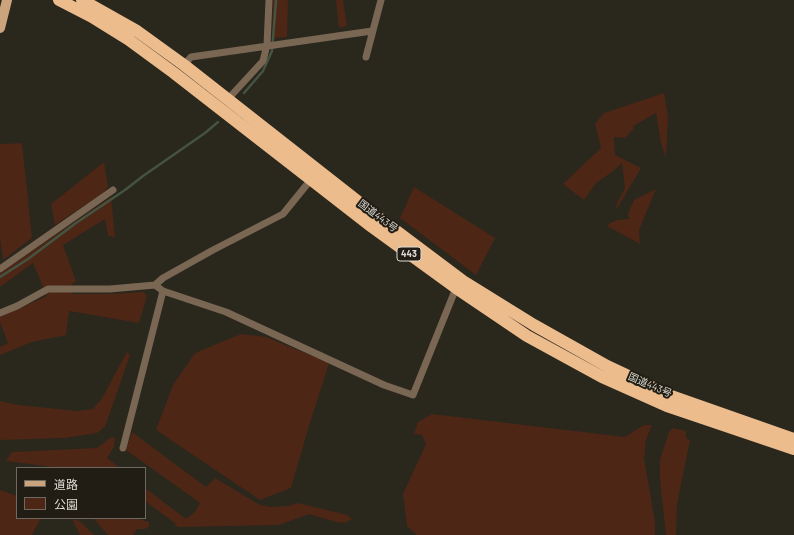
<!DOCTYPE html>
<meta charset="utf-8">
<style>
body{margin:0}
#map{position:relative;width:794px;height:535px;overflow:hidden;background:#2a271d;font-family:Barlow,"Noto Sans JP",sans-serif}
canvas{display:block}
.legend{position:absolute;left:16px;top:467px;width:130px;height:52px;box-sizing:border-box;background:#211d14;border:1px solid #6d6961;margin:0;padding:5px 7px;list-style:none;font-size:12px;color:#dedcd5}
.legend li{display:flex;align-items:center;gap:8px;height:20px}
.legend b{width:20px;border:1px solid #6d6961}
</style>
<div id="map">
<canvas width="794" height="535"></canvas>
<ul class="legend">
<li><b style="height:5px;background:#cba47d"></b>道路</li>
<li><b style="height:11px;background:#4d2616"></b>公園</li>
</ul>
</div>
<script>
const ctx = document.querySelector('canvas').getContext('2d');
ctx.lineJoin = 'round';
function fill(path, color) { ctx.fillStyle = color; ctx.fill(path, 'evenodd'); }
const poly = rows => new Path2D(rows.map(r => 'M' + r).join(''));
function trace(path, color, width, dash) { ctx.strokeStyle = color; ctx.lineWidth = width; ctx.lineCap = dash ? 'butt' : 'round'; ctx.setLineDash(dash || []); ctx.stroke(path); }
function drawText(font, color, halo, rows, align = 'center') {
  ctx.font = font + ' Barlow,"Noto Sans JP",sans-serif'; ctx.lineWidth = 4; ctx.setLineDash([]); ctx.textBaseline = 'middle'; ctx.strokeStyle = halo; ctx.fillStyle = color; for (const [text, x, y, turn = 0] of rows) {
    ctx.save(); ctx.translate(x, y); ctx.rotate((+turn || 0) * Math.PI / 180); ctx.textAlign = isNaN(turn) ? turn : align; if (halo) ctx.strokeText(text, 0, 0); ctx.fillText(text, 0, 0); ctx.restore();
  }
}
const green = poly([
 [273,0,288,0,287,37,272,38],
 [336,0,343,0,347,26,339,28],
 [664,93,668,116,666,158,661,143,656,113,633,126,634,128,625,138,614,137,615,155,641,168,616,210,617,203,625,188,622,163,612,172,596,183,584,200,563,184,601,148,595,124,604,113],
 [22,143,32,238,3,260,0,238,0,144],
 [104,162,108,187,103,193,55,225,51,204],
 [414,187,495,238,476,275,400,218],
 [656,189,639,230,640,244,607,226,610,223,617,220,629,219,628,213,634,200],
 [111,197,115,237,108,236,105,219,63,245,76,281,70,286,72,294,109,294,144,292,147,296,139,323,69,311,66,335,32,342,0,355,0,347,8,343,0,322,0,317,47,296,33,263,0,287,0,273],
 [241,334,266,337,329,363,309,426,291,488,260,500,156,430,173,385,195,353],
 [127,352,130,355,105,427,97,433,65,438,0,440,0,401,18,405,77,411,93,409,102,398],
 [432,414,625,437,644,425,652,425,646,440,644,458,655,522,655,535,417,535,407,526,403,494,426,444,422,435,414,434,418,422],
 [673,428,686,431,686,438,690,440,677,504,676,535,666,535,660,480,660,459,669,432],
 [132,432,206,487,215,478,260,505,272,507,288,506,298,503,347,515,352,519,345,523,336,522,309,514,279,525,179,527,174,525,176,524,145,501,145,488,186,519,195,512,200,503,126,450],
 [115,437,114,447,107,458,120,468,60,468,6,461,12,452,97,448,110,438],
 [0,490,17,496,17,518,41,518,32,535,0,535],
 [93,518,138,519,149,522,149,527,145,529,137,529,133,535,108,535],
 [72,519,80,521,94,535,80,535]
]);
const stream = poly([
 [244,93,263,71,272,51,276,0],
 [0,277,28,259,76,223,125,190,143,176,205,133,218,122]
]);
const street = poly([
 [366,57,381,0],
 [184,65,191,57,372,31],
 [228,99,263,61,267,45,269,0],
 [0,269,113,190],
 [155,285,163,291,226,312,384,385,413,395,456,288,459,286],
 [0,313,17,306,48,289,110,289,155,285,163,278,213,250,283,214,313,177],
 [123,448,163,291]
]);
const primary = poly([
 [0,28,7,0]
]);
const highway = poly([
 [59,0,92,17,129,40,174,73,372,227,456,288,527,336,602,377,667,406,794,449],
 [82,0,137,31,184,65,379,218,463,281,534,325,607,366,671,396,794,439]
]);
const shields = [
 [409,254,24]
];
const shieldNames = [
 ["443",409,254]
];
const streetNames = [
 ["国道443号",378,216,37],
 ["国道443号",650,385,23]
];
fill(green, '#4d2616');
trace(stream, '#455440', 2.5);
trace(street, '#796653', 7);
trace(primary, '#cba47d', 10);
trace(highway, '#ecbc8d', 12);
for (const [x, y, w] of shields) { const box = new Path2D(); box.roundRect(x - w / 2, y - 7, w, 14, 3); ctx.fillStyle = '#211d14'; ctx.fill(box); trace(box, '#dedcd5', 1); }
drawText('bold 9px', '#dedcd5', null, shieldNames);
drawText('10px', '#dedcd5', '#211d14', streetNames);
</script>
